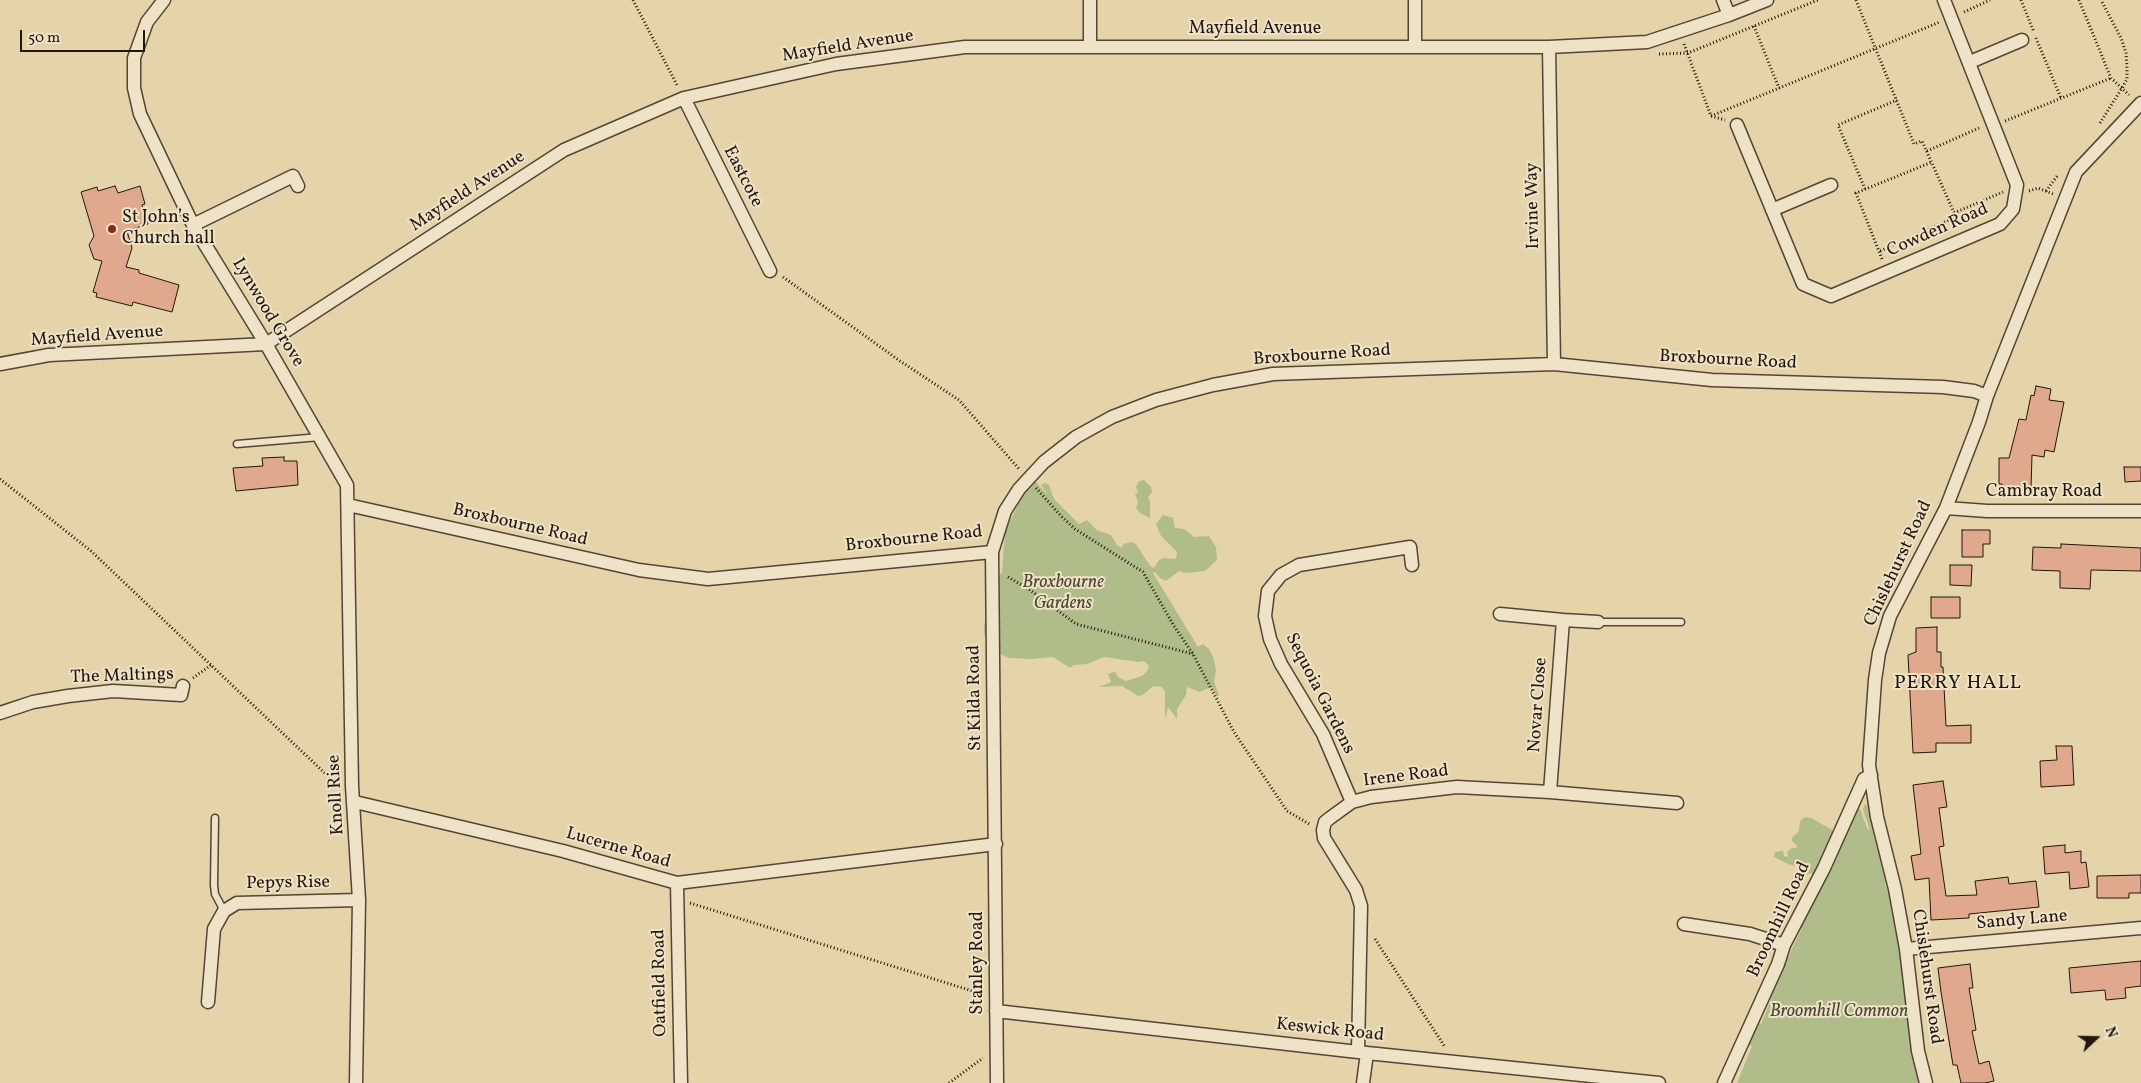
<!DOCTYPE html>
<meta charset="utf-8">
<style>
body{margin:0}
#map{position:relative;width:2141px;height:1083px;overflow:hidden;background:#e5d3a9;font-family:Vollkorn,serif}
canvas{display:block}
.north{position:absolute;left:2071px;top:1013px;width:50px;height:50px;-webkit-text-stroke:4px #eee2c7;paint-order:stroke;rotate:69deg;font-size:14px;font-weight:700;line-height:20px;text-align:center;color:#23160d}
.north::after{content:'';display:block;margin:auto;width:18px;height:22px;background:#23160d;clip-path:polygon(50% 0,100% 100%,50% 72%,0 100%)}
.scale{position:absolute;left:20px;top:30px;width:125px;height:22px;box-sizing:border-box;border:2px solid #23160d;border-top:0;padding-left:6px;font-size:15px;line-height:18px;white-space:nowrap;color:#23160d;-webkit-text-stroke:4px #eee2c7;paint-order:stroke}
</style>
<div id="map">
<canvas width="2141" height="1083"></canvas>
<div class="north">N</div>
<div class="scale">50 m</div>
</div>
<script>
const ctx = document.querySelector('canvas').getContext('2d');
ctx.lineJoin = 'round';
function fill(path, color) { ctx.fillStyle = color; ctx.fill(path, 'evenodd'); }
const poly = rows => new Path2D(rows.map(r => 'M' + r).join(''));
function trace(path, color, width, dash) { ctx.strokeStyle = color; ctx.lineWidth = width; ctx.lineCap = dash ? 'butt' : 'round'; ctx.setLineDash(dash || []); ctx.stroke(path); }
function drawText(font, color, halo, rows, align = 'center') {
  ctx.font = font + ' Vollkorn,serif'; ctx.lineWidth = 4; ctx.setLineDash([]); ctx.textBaseline = 'middle'; ctx.strokeStyle = halo; ctx.fillStyle = color; for (const [text, x, y, turn = 0] of rows) {
    ctx.save(); ctx.translate(x, y); ctx.rotate((+turn || 0) * Math.PI / 180); ctx.textAlign = isNaN(turn) ? turn : align; if (halo) ctx.strokeText(text, 0, 0); ctx.fillText(text, 0, 0); ctx.restore();
  }
}
const green = poly([
 [1144,480,1151,487,1152,492,1148,497,1150,502,1150,518,1140,513,1136,508,1138,502,1135,494,1138,493,1136,487,1139,481],
 [1035,481,1048,495,1041,485,1045,483,1049,485,1054,499,1079,524,1087,520,1097,530,1111,535,1117,545,1122,548,1123,544,1132,542,1136,544,1150,566,1154,568,1159,560,1163,558,1176,559,1177,552,1161,536,1156,524,1163,515,1173,518,1175,528,1184,529,1194,537,1209,536,1216,547,1217,560,1205,571,1186,573,1179,571,1166,581,1160,578,1155,572,1153,573,1198,647,1203,644,1209,649,1213,657,1216,670,1214,682,1219,695,1217,696,1211,687,1200,692,1187,687,1186,695,1177,709,1177,719,1168,707,1165,720,1165,692,1162,687,1153,686,1143,695,1138,696,1122,686,1099,687,1111,682,1108,674,1111,673,1115,672,1118,677,1126,681,1142,676,1147,671,1149,666,1144,661,1139,662,1104,657,1087,664,1074,665,1070,668,1053,657,1032,659,1009,658,1000,654,1000,651,988,643,984,633,984,624,988,617,994,614,1000,616,999,576,1002,572,1005,532,1020,500],
 [1865,804,1868,806,1876,833,1892,845,1892,864,1888,880,1885,883,1900,925,1913,976,1917,978,1912,987,1920,1019,1923,1020,1919,1025,1920,1029,1924,1033,1922,1037,1921,1083,1737,1083,1752,1046,1748,1044,1757,1024,1761,1024,1770,1002,1772,991,1776,987,1780,962,1786,961,1802,928,1800,926,1812,901,1814,902,1831,868,1830,866,1821,864,1816,867,1814,875,1810,873,1807,875,1802,865,1795,866,1786,863,1774,857,1775,852,1783,851,1784,856,1788,857,1787,852,1790,849,1798,847,1792,841,1792,838,1799,831,1800,821,1805,817,1811,818,1834,831,1857,806,1860,809,1867,828,1870,830,1863,809]
]);
const building = poly([
 [115,186,118,193,140,186,145,204,142,205,148,224,127,231,132,248,126,267,139,270,139,273,179,285,172,312,133,302,132,306,96,297,97,293,93,292,102,261,94,259,89,245,94,236,81,192,97,187,98,191,115,186],
 [2036,386,2051,389,2049,400,2064,402,2054,452,2045,450,2044,457,2032,455,2031,489,2002,488,2002,484,1999,484,1999,458,2009,458,2019,419,2026,420,2031,395,2034,396,2036,386],
 [284,457,284,461,297,461,298,485,236,491,233,468,263,466,262,458,284,457],
 [2124,467,2141,467,2141,481,2125,482,2124,467],
 [1962,530,1990,530,1990,544,1983,544,1983,557,1962,557,1962,530],
 [2061,544,2141,548,2141,571,2091,570,2090,589,2060,588,2060,571,2032,570,2033,547,2061,548,2061,544],
 [1950,565,1972,565,1971,586,1950,585,1950,565],
 [1931,597,1960,597,1960,618,1931,618,1931,597],
 [1937,627,1937,652,1941,652,1941,667,1943,667,1946,726,1971,725,1971,743,1936,743,1936,752,1913,753,1908,655,1916,652,1916,628,1937,627],
 [2056,746,2072,746,2074,785,2041,787,2040,761,2057,760,2056,746],
 [1943,781,1947,807,1939,808,1944,846,1939,847,1946,896,1977,895,1975,881,2008,877,2009,884,2036,881,2039,907,1969,914,1969,918,1931,920,1929,878,1915,880,1911,856,1921,854,1913,785,1943,781],
 [2065,845,2065,853,2081,851,2081,863,2086,862,2089,887,2070,889,2069,872,2045,874,2043,847,2065,845],
 [2141,875,2141,893,2129,893,2129,898,2097,898,2097,876,2141,875],
 [2141,961,2141,986,2125,988,2126,998,2106,1000,2105,990,2071,993,2069,968,2141,961],
 [1970,964,1973,988,1969,988,1976,1030,1972,1031,1979,1064,1989,1061,1994,1081,1985,1083,1961,1083,1957,1065,1953,1065,1941,992,1938,968,1970,964]
]);
const path = poly([
 [633,0,678,87],
 [1856,0,1914,144,1922,141,1956,217,1880,251],
 [2021,0,2034,32],
 [2079,0,2111,78,2129,95],
 [1964,12,1990,0],
 [1754,26,1779,88],
 [2036,38,2061,98],
 [1684,44,1711,116,1725,120],
 [1659,54,1688,53,1818,0],
 [1711,116,1940,22],
 [2005,121,2111,78],
 [2100,123,2122,88,2127,79,2127,68,2126,53,2121,38,2101,0],
 [1927,151,1979,128],
 [1865,189,1838,125,1897,100],
 [2029,191,2038,188,2053,194],
 [2046,191,2058,175],
 [1954,213,2003,192],
 [1882,259,1856,193,1932,162],
 [783,277,900,361,959,400,1019,469],
 [0,479,91,551,333,781,340,783],
 [1036,488,1061,516,1075,529,1143,572,1174,626,1193,654,1234,732,1279,799,1287,811,1311,825],
 [1008,577,1030,590,1076,624,1193,654],
 [193,678,211,665],
 [690,903,982,994],
 [1375,939,1445,1047],
 [949,1083,983,1058]
]);
const lane = poly([
 [237,444,320,437],
 [1598,622,1681,622],
 [215,818,214,885,215,894,224,911]
]);
const street = poly([
 [164,0,147,22,134,58,134,88,140,114,193,225,266,344,347,485,352,786,359,900,356,1083],
 [1090,0,1090,47],
 [1415,0,1415,47],
 [1723,0,1729,15],
 [1549,47,1554,364],
 [1970,62,2022,40],
 [684,98,770,271],
 [1737,125,1803,284,1831,296,2000,224,2013,209,2017,185,1944,0],
 [1772,210,1831,185],
 [193,225,293,176,298,186],
 [0,364,49,355,266,344,564,150,684,98,836,64,965,47,1549,47,1647,42,1729,15,1767,0],
 [348,505,639,570,708,579,992,552,1005,511,1019,489,1044,462,1076,437,1112,417,1156,400,1213,385,1273,374,1554,364,1712,380,1943,387,1974,391,1987,396],
 [1946,508,1987,511,2141,511],
 [992,552,997,1083],
 [1500,614,1563,620],
 [0,713,33,702,68,696,113,691,181,695,183,686],
 [1550,792,1563,620,1598,622],
 [355,802,563,851,677,883,996,844],
 [1352,802,1323,734,1281,664,1270,639,1265,616,1268,591,1281,575,1299,565,1410,547,1412,565],
 [677,883,681,1083],
 [1684,924,1750,934,1784,945],
 [1906,949,2141,928],
 [208,1002,214,929,224,911,237,903,359,900],
 [996,1011,1367,1053,1659,1083],
 [1358,1051,1361,906,1356,890,1324,838,1323,830,1325,822,1330,818,1352,802,1371,797,1457,787,1550,792,1677,803],
 [1363,1083,1367,1053],
 [1724,1083,1778,964,1784,945,1824,868,1864,779,1871,775],
 [1926,1083,1918,1051,1906,949,1895,889,1877,817,1869,765,1875,680,1879,653,1890,616,1946,508,1979,422,1987,396,2076,172,2141,103]
]);
const markers = [
 [112,229,5,"#8f2418"]
];
const streetNames = [
 ["Mayfield Avenue",1255,30],
 ["Mayfield Avenue",848,47,-9],
 ["Eastcote",742,177,63],
 ["Mayfield Avenue",468,192,-33],
 ["Irvine Way",1534,206,-91],
 ["Cowden Road",1938,231,-24],
 ["Lynwood Grove",267,313,59],
 ["Mayfield Avenue",97,337,-4],
 ["Broxbourne Road",1322,356,-4],
 ["Broxbourne Road",1728,361,3],
 ["Cambray Road",2044,493],
 ["Broxbourne Road",520,526,13],
 ["Broxbourne Road",914,540,-6],
 ["Chislehurst Road",1899,564,-65],
 ["The Maltings",122,677,-2],
 ["Sequoia Gardens",1319,694,63],
 ["St Kilda Road",976,698,-91],
 ["Novar Close",1539,705,-86],
 ["Irene Road",1406,777,-7],
 ["Knoll Rise",337,795,-93],
 ["Lucerne Road",618,849,16],
 ["Pepys Rise",288,884,-1],
 ["Broomhill Road",1780,920,-65],
 ["Sandy Lane",2022,921,-5],
 ["Stanley Road",979,963,-90],
 ["Chislehurst Road",1926,977,82],
 ["Oatfield Road",661,983,-91],
 ["Keswick Road",1330,1031,6]
];
const poiNames = [
 ["St John’s",122,219],
 ["Church hall",122,240]
];
const parkNames = [
 ["Broxbourne",1063,584],
 ["Gardens",1063,605],
 ["Broomhill Common",1839,1013]
];
const quarterNames = [
 ["PERRY HALL",1958,684]
];
fill(green, '#b0bd8b');
fill(building, '#e0a98d');
trace(building, '#23160d', 1);
trace(lane, '#544534', 9);
trace(street, '#544534', 15);
trace(path, '#23160d', 3, [1, 2.5]);
trace(lane, '#eee2c7', 6);
trace(street, '#eee2c7', 12);
for (const [x, y, r, color] of markers) { const dot = new Path2D(); dot.arc(x, y, r, 0, 2 * Math.PI); ctx.fillStyle = color; ctx.fill(dot); trace(dot, '#eee2c7', 2); }
drawText('18px', '#23160d', '#eee2c7', streetNames);
drawText('18px', '#23160d', '#eee2c7', poiNames, 'left');
drawText('italic 18px', '#4d4833', '#eee2c7', parkNames);
ctx.letterSpacing = '1px';
drawText('20px', '#23160d', '#eee2c7', quarterNames);
ctx.letterSpacing = '0px';
</script>
